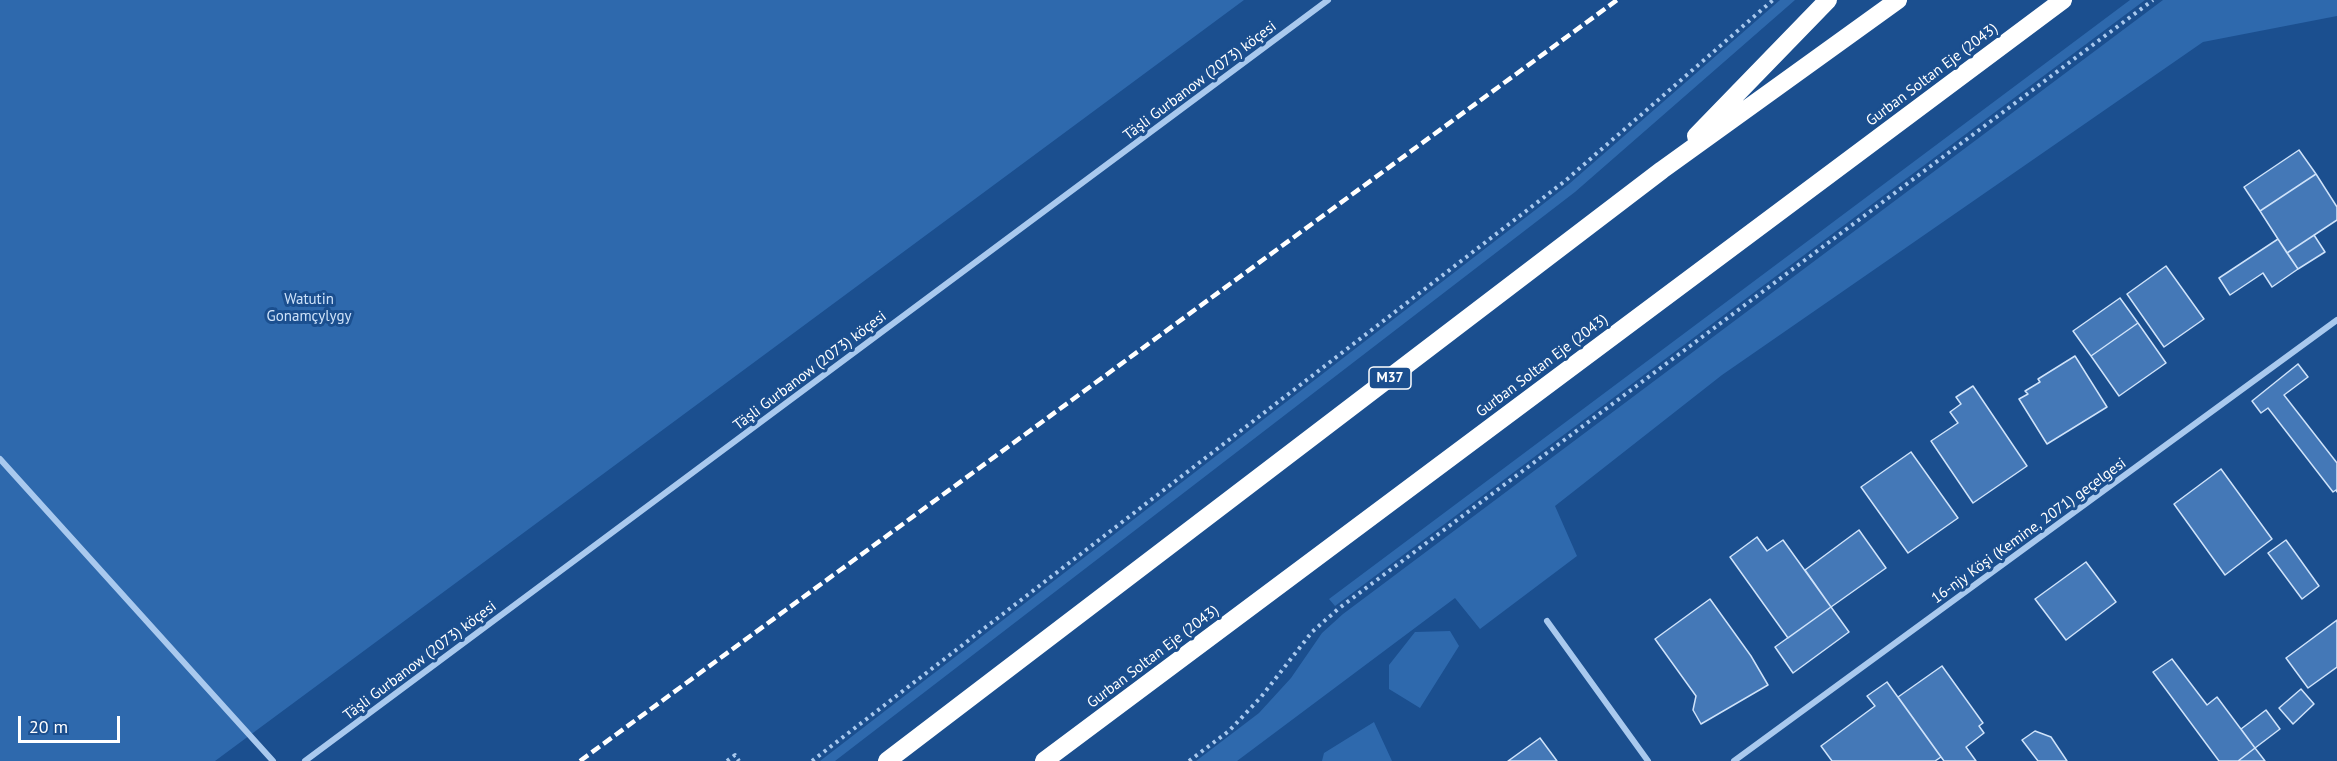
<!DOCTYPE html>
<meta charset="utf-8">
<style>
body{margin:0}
#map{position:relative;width:2337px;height:761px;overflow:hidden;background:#1b4f8f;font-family:"PT Sans",sans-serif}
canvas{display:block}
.scale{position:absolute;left:18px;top:716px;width:102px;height:27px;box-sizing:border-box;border:3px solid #fff;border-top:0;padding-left:8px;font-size:18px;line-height:21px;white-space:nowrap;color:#fff;-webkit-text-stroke:4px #1b4f8f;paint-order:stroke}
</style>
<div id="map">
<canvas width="2337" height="761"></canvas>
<div class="scale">20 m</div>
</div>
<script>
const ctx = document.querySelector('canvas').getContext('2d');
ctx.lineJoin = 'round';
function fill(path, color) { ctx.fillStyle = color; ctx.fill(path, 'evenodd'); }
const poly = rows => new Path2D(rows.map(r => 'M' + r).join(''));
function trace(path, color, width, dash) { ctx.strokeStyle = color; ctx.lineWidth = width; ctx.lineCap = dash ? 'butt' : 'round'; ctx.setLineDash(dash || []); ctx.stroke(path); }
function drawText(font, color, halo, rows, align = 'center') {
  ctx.font = font + ' "PT Sans",sans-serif'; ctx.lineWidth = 6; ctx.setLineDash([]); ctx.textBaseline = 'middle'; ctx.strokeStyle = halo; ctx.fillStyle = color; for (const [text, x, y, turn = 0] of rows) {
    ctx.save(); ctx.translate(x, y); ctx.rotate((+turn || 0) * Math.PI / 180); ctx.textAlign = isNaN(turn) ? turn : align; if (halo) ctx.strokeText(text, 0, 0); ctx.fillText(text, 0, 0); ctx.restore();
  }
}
const green = poly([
 [0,0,1244,0,215,761,0,761],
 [1780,0,1795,0,1575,192,835,761,820,761,1569,184],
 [2130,0,2145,0,1335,606,1329,599],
 [2163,0,2337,0,2337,16,2203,42,1722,375,1555,506,1577,556,1480,629,1455,598,1237,761,1196,761,1259,713,1291,678,1322,633,1343,614],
 [1450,631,1459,646,1420,708,1389,689,1389,665,1415,632],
 [1374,722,1392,761,1322,761,1324,753]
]);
const building = poly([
 [2299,150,2316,174,2260,211,2244,187,2299,150],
 [2316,174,2337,207,2337,220,2287,253,2260,211,2316,174],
 [2314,235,2325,252,2298,269,2287,253,2314,235],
 [2278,239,2298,269,2272,287,2263,273,2230,295,2219,278,2278,239],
 [2166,266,2204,319,2164,347,2127,294,2166,266],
 [2120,298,2138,323,2091,356,2073,331,2120,298],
 [2138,323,2166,363,2119,396,2091,356,2138,323],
 [2075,356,2107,407,2047,444,2019,399,2028,394,2025,391,2040,382,2038,379,2075,356],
 [2298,364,2308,377,2284,395,2337,463,2337,492,2336,490,2333,492,2268,408,2261,413,2252,401,2298,364],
 [1973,386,2027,466,1973,503,1931,441,1958,423,1950,412,1961,404,1956,397,1973,386],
 [1911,452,1958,518,1908,553,1861,487,1911,452],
 [2221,469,2272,539,2225,575,2174,504,2221,469],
 [1859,530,1886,568,1831,607,1805,570,1859,530],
 [1757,537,1767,551,1783,540,1831,607,1788,638,1730,557,1757,537],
 [2286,540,2319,586,2302,599,2268,553,2286,540],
 [2086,562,2116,602,2066,640,2035,599,2086,562],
 [1710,599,1751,656,1768,685,1701,724,1693,710,1696,696,1655,639,1710,599],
 [1831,607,1849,632,1793,673,1775,647,1831,607],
 [2337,620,2337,667,2308,688,2286,658,2337,620],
 [2172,659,2207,705,2217,697,2255,748,2238,761,2219,761,2153,672,2172,659],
 [1942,666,1983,723,1979,726,1984,733,1966,747,1976,761,1944,761,1898,697,1942,666],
 [1887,682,1941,757,1935,761,1832,761,1821,746,1875,706,1867,696,1887,682],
 [2301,689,2314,704,2293,724,2279,708,2301,689],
 [2266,710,2280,729,2255,748,2241,729,2266,710],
 [2035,731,2051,737,2067,761,2038,761,2022,740,2035,731],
 [1540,738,1557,761,1508,761,1540,738],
 [2255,748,2265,761,2238,761,2255,748]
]);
const path = poly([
 [727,761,735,755,739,761],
 [812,761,1565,181,1773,0],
 [1189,761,1229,731,1261,697,1312,632,1338,609,2153,0]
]);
const street = poly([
 [0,459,273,761],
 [1547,621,1648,761],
 [305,761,1328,0],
 [1734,761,2337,320]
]);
const highway = poly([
 [1696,136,1828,0],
 [887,761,1662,170,1898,0],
 [1044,761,2063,0]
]);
const rail = poly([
 [580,761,1617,0]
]);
const shields = [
 [1390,378,42]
];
const shieldNames = [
 ["M37",1390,378]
];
const streetNames = [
 ["Gurban Soltan Eje (2043)",1932,75,-37],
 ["Täşli Gurbanow (2073) köçesi",1200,81,-37],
 ["Gurban Soltan Eje (2043)",1542,366,-37],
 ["Täşli Gurbanow (2073) köçesi",810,371,-37],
 ["16-njy Köşi (Kemine, 2071) geçelgesi",2029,531,-36],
 ["Gurban Soltan Eje (2043)",1153,657,-37],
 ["Täşli Gurbanow (2073) köçesi",420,661,-37]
];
const parkNames = [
 ["Watutin",309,300],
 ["Gonamçylygy",309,317]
];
fill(green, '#2e69ad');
fill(building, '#4478b7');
trace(building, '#cfe3fa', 1.5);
trace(path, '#a9c9ee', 4, [3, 4.5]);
trace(street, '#a9c9ee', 6);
trace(highway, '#fff', 18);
trace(rail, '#fff', 4.5, [10, 4.5]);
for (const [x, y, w] of shields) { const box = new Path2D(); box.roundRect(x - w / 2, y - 11, w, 22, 4.5); ctx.fillStyle = '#1b4f8f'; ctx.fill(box); trace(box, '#fff', 1.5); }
drawText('bold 14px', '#fff', null, shieldNames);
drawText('15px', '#fff', '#1b4f8f', streetNames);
drawText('15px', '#cfe3fa', '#1b4f8f', parkNames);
</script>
